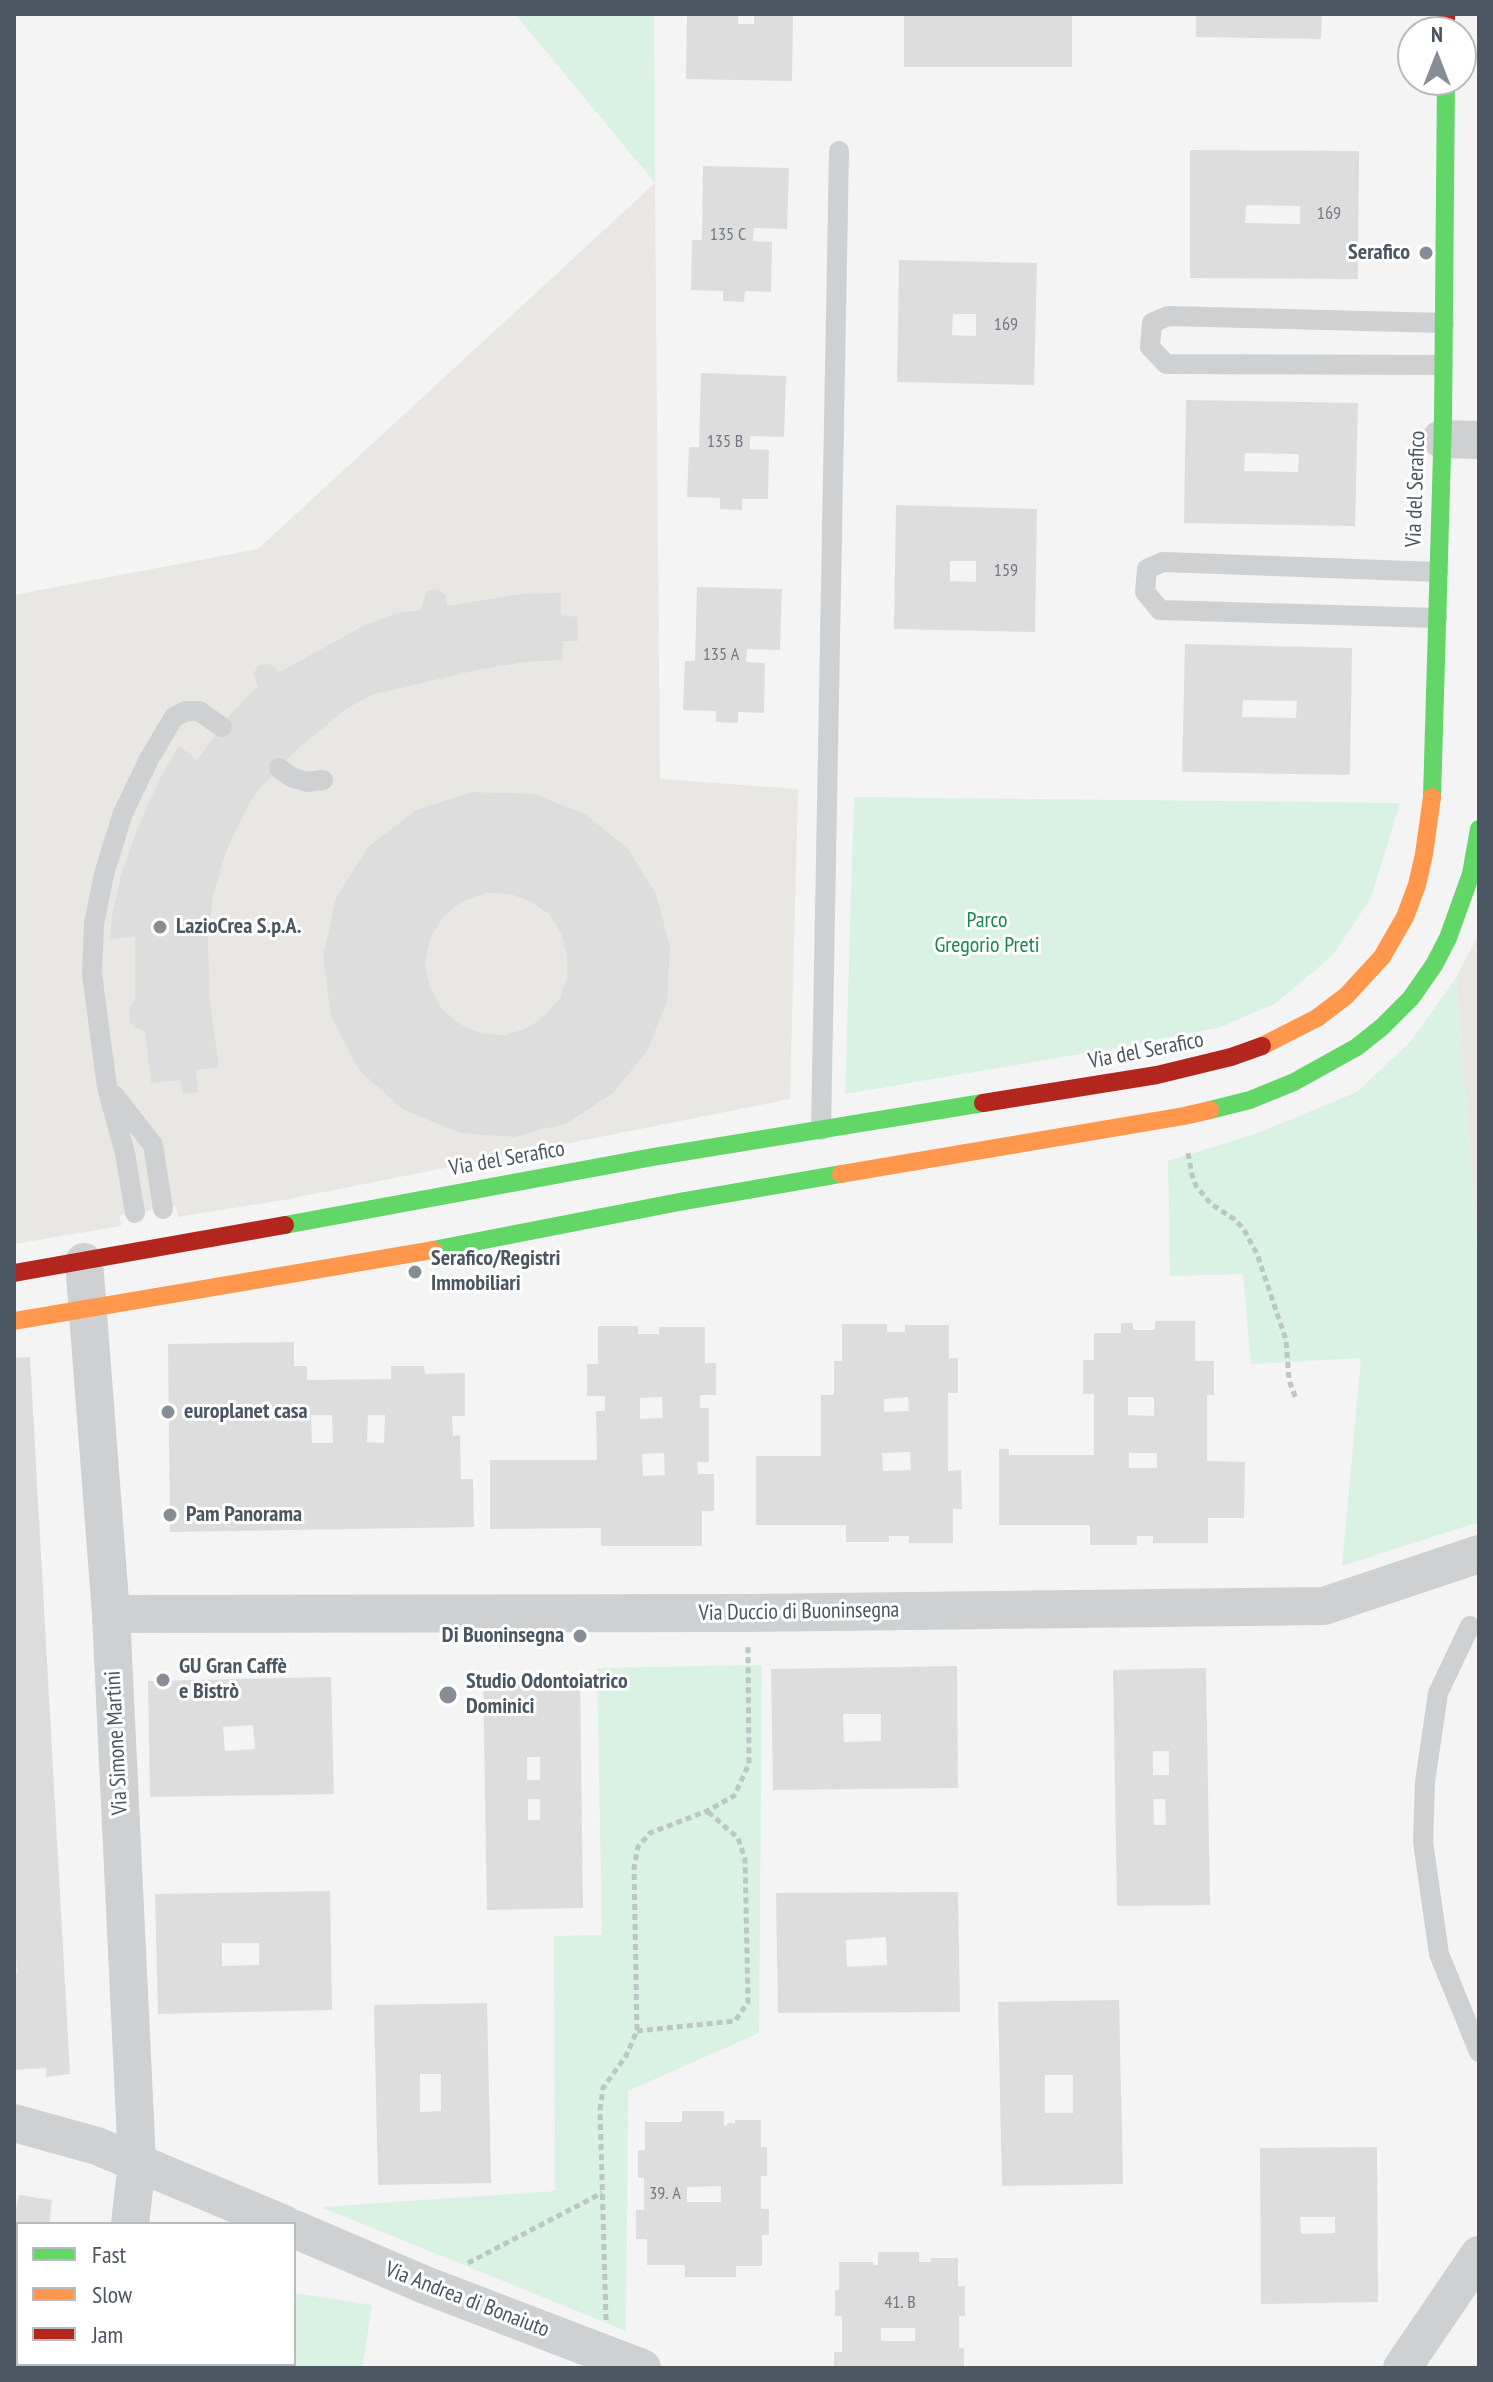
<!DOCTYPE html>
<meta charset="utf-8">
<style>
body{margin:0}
#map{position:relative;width:1493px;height:2382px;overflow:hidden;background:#f4f4f4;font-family:"PT Sans Narrow",sans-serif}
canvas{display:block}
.frame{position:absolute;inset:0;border:16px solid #4a5661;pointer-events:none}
.legend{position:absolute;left:16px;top:2222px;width:280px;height:144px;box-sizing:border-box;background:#fff;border:2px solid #b7bbc0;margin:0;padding:10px 14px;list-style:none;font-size:24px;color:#4a5661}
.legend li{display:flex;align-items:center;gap:16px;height:40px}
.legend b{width:40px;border:2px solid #b7bbc0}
.north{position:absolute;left:1397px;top:16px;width:80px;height:80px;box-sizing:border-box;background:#fff;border:2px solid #b7bbc0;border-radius:50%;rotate:0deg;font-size:22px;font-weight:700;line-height:32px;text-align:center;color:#4a5661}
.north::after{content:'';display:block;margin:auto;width:28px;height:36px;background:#868d94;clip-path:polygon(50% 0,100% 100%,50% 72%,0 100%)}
</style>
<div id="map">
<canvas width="1493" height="2382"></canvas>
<div class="frame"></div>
<ul class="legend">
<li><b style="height:10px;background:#63d668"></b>Fast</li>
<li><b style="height:10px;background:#ff974d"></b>Slow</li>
<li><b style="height:10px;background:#b3261e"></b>Jam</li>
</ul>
<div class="north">N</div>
</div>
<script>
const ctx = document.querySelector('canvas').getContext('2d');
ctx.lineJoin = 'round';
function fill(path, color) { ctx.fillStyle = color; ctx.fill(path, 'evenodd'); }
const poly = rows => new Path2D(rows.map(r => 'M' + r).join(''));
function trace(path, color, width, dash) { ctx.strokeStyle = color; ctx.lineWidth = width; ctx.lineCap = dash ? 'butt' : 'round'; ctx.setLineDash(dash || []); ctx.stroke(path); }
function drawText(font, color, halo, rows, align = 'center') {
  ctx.font = font + ' "PT Sans Narrow",sans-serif'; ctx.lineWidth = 6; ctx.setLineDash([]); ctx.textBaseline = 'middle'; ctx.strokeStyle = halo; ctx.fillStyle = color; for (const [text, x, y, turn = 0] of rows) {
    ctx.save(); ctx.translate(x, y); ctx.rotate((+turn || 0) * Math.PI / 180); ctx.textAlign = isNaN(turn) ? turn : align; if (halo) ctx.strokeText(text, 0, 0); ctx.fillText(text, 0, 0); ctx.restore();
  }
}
const commercial = poly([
 [655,183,660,779,798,789,790,1099,289,1199,178,1217,176,1206,120,1215,121,1226,14,1244,14,595,258,549],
 [1479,933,1479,1272,1456,978]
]);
const green = poly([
 [515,14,654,14,655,183],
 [854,797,1400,803,1371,898,1333,955,1276,1003,1221,1027,1110,1049,845,1094],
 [1456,978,1479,1272,1479,1522,1342,1566,1361,1358,1251,1364,1243,1274,1170,1276,1168,1161,1258,1133,1357,1092,1411,1041],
 [762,1665,759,2033,628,2091,626,2331,321,2207,555,2191,554,1936,602,1935,597,1668],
 [294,2293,372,2305,362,2368,276,2368,251,2364,294,2364]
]);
const building = poly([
 [687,14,738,14,738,24,754,24,754,14,793,14,792,81,686,79],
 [904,14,1072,14,1072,67,904,67],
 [1196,14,1322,14,1321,39,1196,37],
 [1190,150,1359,151,1358,279,1190,278],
 [1246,205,1300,206,1300,224,1245,223],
 [703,166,789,168,787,229,754,228,753,241,772,242,771,292,745,291,744,302,723,301,723,291,691,290,692,240,702,240],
 [899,260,1037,263,1034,385,897,382],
 [953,314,976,314,976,336,952,335],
 [701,373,786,376,784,437,750,436,750,449,769,450,768,499,742,499,742,510,720,509,720,498,687,497,689,447,699,447],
 [1186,400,1358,403,1355,526,1184,523],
 [1245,453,1299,454,1298,472,1244,471],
 [896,505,1037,509,1035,632,894,629],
 [950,561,976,561,976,582,950,581],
 [697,587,782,589,780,650,747,649,746,662,765,663,764,713,738,712,738,723,716,722,716,711,683,710,685,661,695,661],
 [437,589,446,595,447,606,522,594,561,593,561,615,578,617,578,641,563,641,563,660,525,662,477,670,371,695,346,709,294,752,259,789,249,804,227,849,213,895,208,941,210,1001,219,1067,196,1070,198,1092,183,1094,180,1080,151,1083,145,1031,135,1028,130,1022,129,1009,135,1000,135,937,110,939,112,917,121,874,137,830,160,778,179,746,197,760,230,715,258,686,253,674,259,665,270,664,280,672,363,626,394,614,421,610,426,591],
 [1185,644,1352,648,1350,775,1182,772],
 [1243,700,1297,701,1296,718,1242,717],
 [473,792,534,794,585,814,627,848,656,894,670,947,667,1001,647,1051,613,1093,567,1123,514,1137,460,1133,404,1110,359,1070,331,1016,323,957,336,898,368,847,416,810],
 [485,893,510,894,530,901,549,914,561,933,567,954,567,977,560,998,546,1015,528,1028,506,1035,484,1034,461,1025,442,1009,430,988,425,963,430,939,442,918,461,902],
 [1155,1321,1195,1321,1195,1361,1214,1361,1214,1395,1207,1395,1207,1461,1245,1462,1244,1518,1208,1518,1208,1543,1153,1543,1153,1536,1137,1536,1137,1545,1090,1545,1090,1525,999,1525,999,1449,1009,1449,1009,1455,1094,1455,1094,1394,1083,1394,1083,1360,1094,1360,1094,1333,1121,1333,1121,1323,1133,1323,1133,1330,1155,1330],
 [1128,1397,1154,1397,1154,1416,1128,1415],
 [1129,1453,1157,1453,1157,1468,1129,1468],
 [842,1324,887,1324,887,1332,905,1332,905,1325,949,1325,949,1358,958,1358,958,1393,948,1393,948,1471,961,1470,962,1509,953,1509,953,1543,909,1543,909,1536,889,1536,889,1542,846,1542,846,1525,756,1525,756,1456,821,1456,821,1395,834,1395,834,1361,842,1361],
 [908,1397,909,1411,884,1412,884,1399],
 [910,1452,911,1470,883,1471,882,1453],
 [598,1326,638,1326,638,1334,659,1334,659,1327,705,1327,705,1363,716,1363,716,1395,700,1395,700,1408,709,1408,709,1462,697,1462,698,1474,714,1474,714,1511,702,1511,702,1546,601,1546,601,1528,490,1529,490,1460,597,1460,596,1411,605,1411,605,1396,587,1396,587,1364,598,1364],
 [662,1397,663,1418,640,1419,640,1398],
 [664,1453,665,1475,643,1476,642,1454],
 [294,1342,294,1366,307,1366,307,1380,391,1379,391,1366,424,1366,425,1374,465,1373,465,1416,452,1416,453,1436,460,1435,461,1479,473,1479,474,1527,170,1532,168,1344],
 [311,1415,332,1415,333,1443,312,1443],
 [368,1415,385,1415,384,1443,367,1442],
 [30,1357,70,2074,46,2077,46,2068,14,2070,14,1973,17,1973,14,1921,14,1358],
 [957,1666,958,1788,773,1790,771,1669],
 [843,1714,881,1714,881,1741,844,1742],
 [1206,1668,1210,1905,1117,1906,1113,1670],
 [1153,1751,1169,1751,1169,1775,1153,1775],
 [1153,1799,1165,1799,1166,1825,1154,1825],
 [580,1675,583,1908,487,1910,483,1677],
 [527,1757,540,1757,540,1780,527,1780],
 [528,1799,540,1799,540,1820,528,1820],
 [331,1677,334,1794,150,1797,148,1681],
 [253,1725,255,1749,225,1751,223,1727],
 [330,1891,332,2010,158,2014,155,1894],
 [222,1943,259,1943,259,1965,222,1966],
 [958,1892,960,2012,778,2013,776,1893],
 [886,1937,887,1965,847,1967,846,1940],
 [1119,2000,1123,2184,1002,2186,998,2002],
 [1045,2075,1073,2075,1073,2113,1045,2113],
 [487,2003,491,2183,378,2185,374,2005],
 [420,2074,441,2074,441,2111,420,2112],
 [682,2111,724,2111,724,2126,727,2126,727,2123,735,2123,735,2120,761,2120,761,2147,767,2147,767,2176,761,2176,761,2209,769,2209,769,2235,762,2235,762,2266,736,2266,736,2277,685,2277,685,2265,647,2265,647,2239,636,2239,636,2210,644,2210,644,2178,638,2178,638,2150,645,2150,645,2122,682,2122],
 [721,2186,721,2202,687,2202,687,2187],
 [1377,2147,1378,2302,1261,2304,1260,2148],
 [1300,2217,1335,2217,1335,2233,1301,2234],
 [19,2195,52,2200,49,2224,18,2224,18,2258,14,2257,14,2208,16,2208],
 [878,2252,919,2252,919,2262,931,2262,931,2258,958,2258,958,2286,965,2286,965,2316,959,2316,959,2348,964,2348,964,2368,834,2368,834,2352,842,2352,842,2316,835,2316,835,2290,839,2290,839,2262,873,2262,873,2265,878,2265],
 [881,2328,915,2328,915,2341,881,2341],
 [14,2328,18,2329,16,2365,14,2365]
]);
const path = poly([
 [1188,1153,1192,1175,1196,1186,1211,1204,1234,1219,1243,1228,1257,1254,1286,1340,1289,1380,1296,1399],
 [637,2031,735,2021,748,2002,745,1859,738,1838,707,1811],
 [468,2263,602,2193],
 [606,2320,600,2110,603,2088,626,2056,637,2031,634,1868,638,1847,650,1833,707,1811,734,1796,749,1764,748,1646]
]);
const lane = poly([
 [1443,365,1166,364,1150,347,1152,323,1168,316,1444,323],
 [1437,618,1160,610,1145,592,1147,569,1163,562,1438,572],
 [279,768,291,777,307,782,323,780],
 [114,1095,153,1145,163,1209],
 [821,1130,839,151],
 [135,1213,125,1153,107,1087,92,974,94,924,104,874,123,813,149,759,174,717,186,711,199,711,222,727],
 [1470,1626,1438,1693,1425,1782,1423,1842,1439,1954,1479,2052]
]);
const street = poly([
 [1441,439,1479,440],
 [84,1262,111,1614,137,2162,130,2224],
 [111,1614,747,1613,1324,1606,1479,1554],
 [14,2123,97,2146,284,2224],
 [294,2229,425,2285,642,2368],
 [104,2368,105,2364],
 [1402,2368,1479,2255]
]);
const fast = poly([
 [1432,797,1443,419,1446,80],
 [1210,1110,1250,1100,1294,1082,1357,1047,1382,1027,1411,998,1434,965,1448,938,1471,874,1479,829],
 [285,1225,653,1157,983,1103],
 [433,1250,679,1202,841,1174]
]);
const slow = poly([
 [1262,1046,1317,1018,1346,996,1382,957,1405,917,1417,885,1424,854,1432,797],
 [841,1174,1184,1116,1210,1110],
 [14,1321,433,1250]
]);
const jam = poly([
 [1446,14,1446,32],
 [983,1103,1157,1075,1231,1057,1262,1046],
 [14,1273,285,1225]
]);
const markers = [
 [1426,253,8,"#868d94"],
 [160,927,8,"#868d94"],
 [415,1272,8,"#868d94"],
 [168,1412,8,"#868d94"],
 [170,1515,8,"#868d94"],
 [580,1636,8,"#868d94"],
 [163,1680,8,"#868d94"],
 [448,1695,10,"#868d94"]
];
const numberNames = [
 ["169",1329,214],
 ["135 C",728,235],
 ["169",1006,325],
 ["135 B",725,442],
 ["159",1006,571],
 ["135 A",721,655],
 ["39. A",665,2194],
 ["41. B",900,2303]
];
const poiNames = [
 ["Serafico",1410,253,"right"],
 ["LazioCrea S.p.A.",176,927],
 ["Serafico/Registri",431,1259],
 ["Immobiliari",431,1284],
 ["europlanet casa",184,1412],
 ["Pam Panorama",186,1515],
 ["Di Buoninsegna",564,1636,"right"],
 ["GU Gran Caffè",179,1667],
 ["e Bistrò",179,1692],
 ["Studio Odontoiatrico",466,1682],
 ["Dominici",466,1707]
];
const streetNames = [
 ["Via del Serafico",1416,489,-88],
 ["Via del Serafico",1146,1051,-11],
 ["Via del Serafico",507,1159,-10],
 ["Via Duccio di Buoninsegna",799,1612,-1],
 ["Via Simone Martini",117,1743,-93],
 ["Via Andrea di Bonaiuto",467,2300,21]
];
const parkNames = [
 ["Parco",987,921],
 ["Gregorio Preti",987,946]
];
fill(commercial, '#e8e7e3');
fill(green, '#d9f2e3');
fill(building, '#ddddde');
trace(path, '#bcc7c4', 5, [6, 4]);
trace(lane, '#ced0d2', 20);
trace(street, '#ced0d2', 38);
trace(fast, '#63d668', 18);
trace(slow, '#ff974d', 18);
trace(jam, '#b3261e', 18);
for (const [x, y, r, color] of markers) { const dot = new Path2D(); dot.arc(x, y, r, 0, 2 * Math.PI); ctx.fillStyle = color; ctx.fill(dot); trace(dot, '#fff', 3); }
drawText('18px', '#707881', null, numberNames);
drawText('bold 22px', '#4a5661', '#fff', poiNames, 'left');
drawText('22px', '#4a5661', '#fff', streetNames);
drawText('22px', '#17864f', '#fff', parkNames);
</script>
